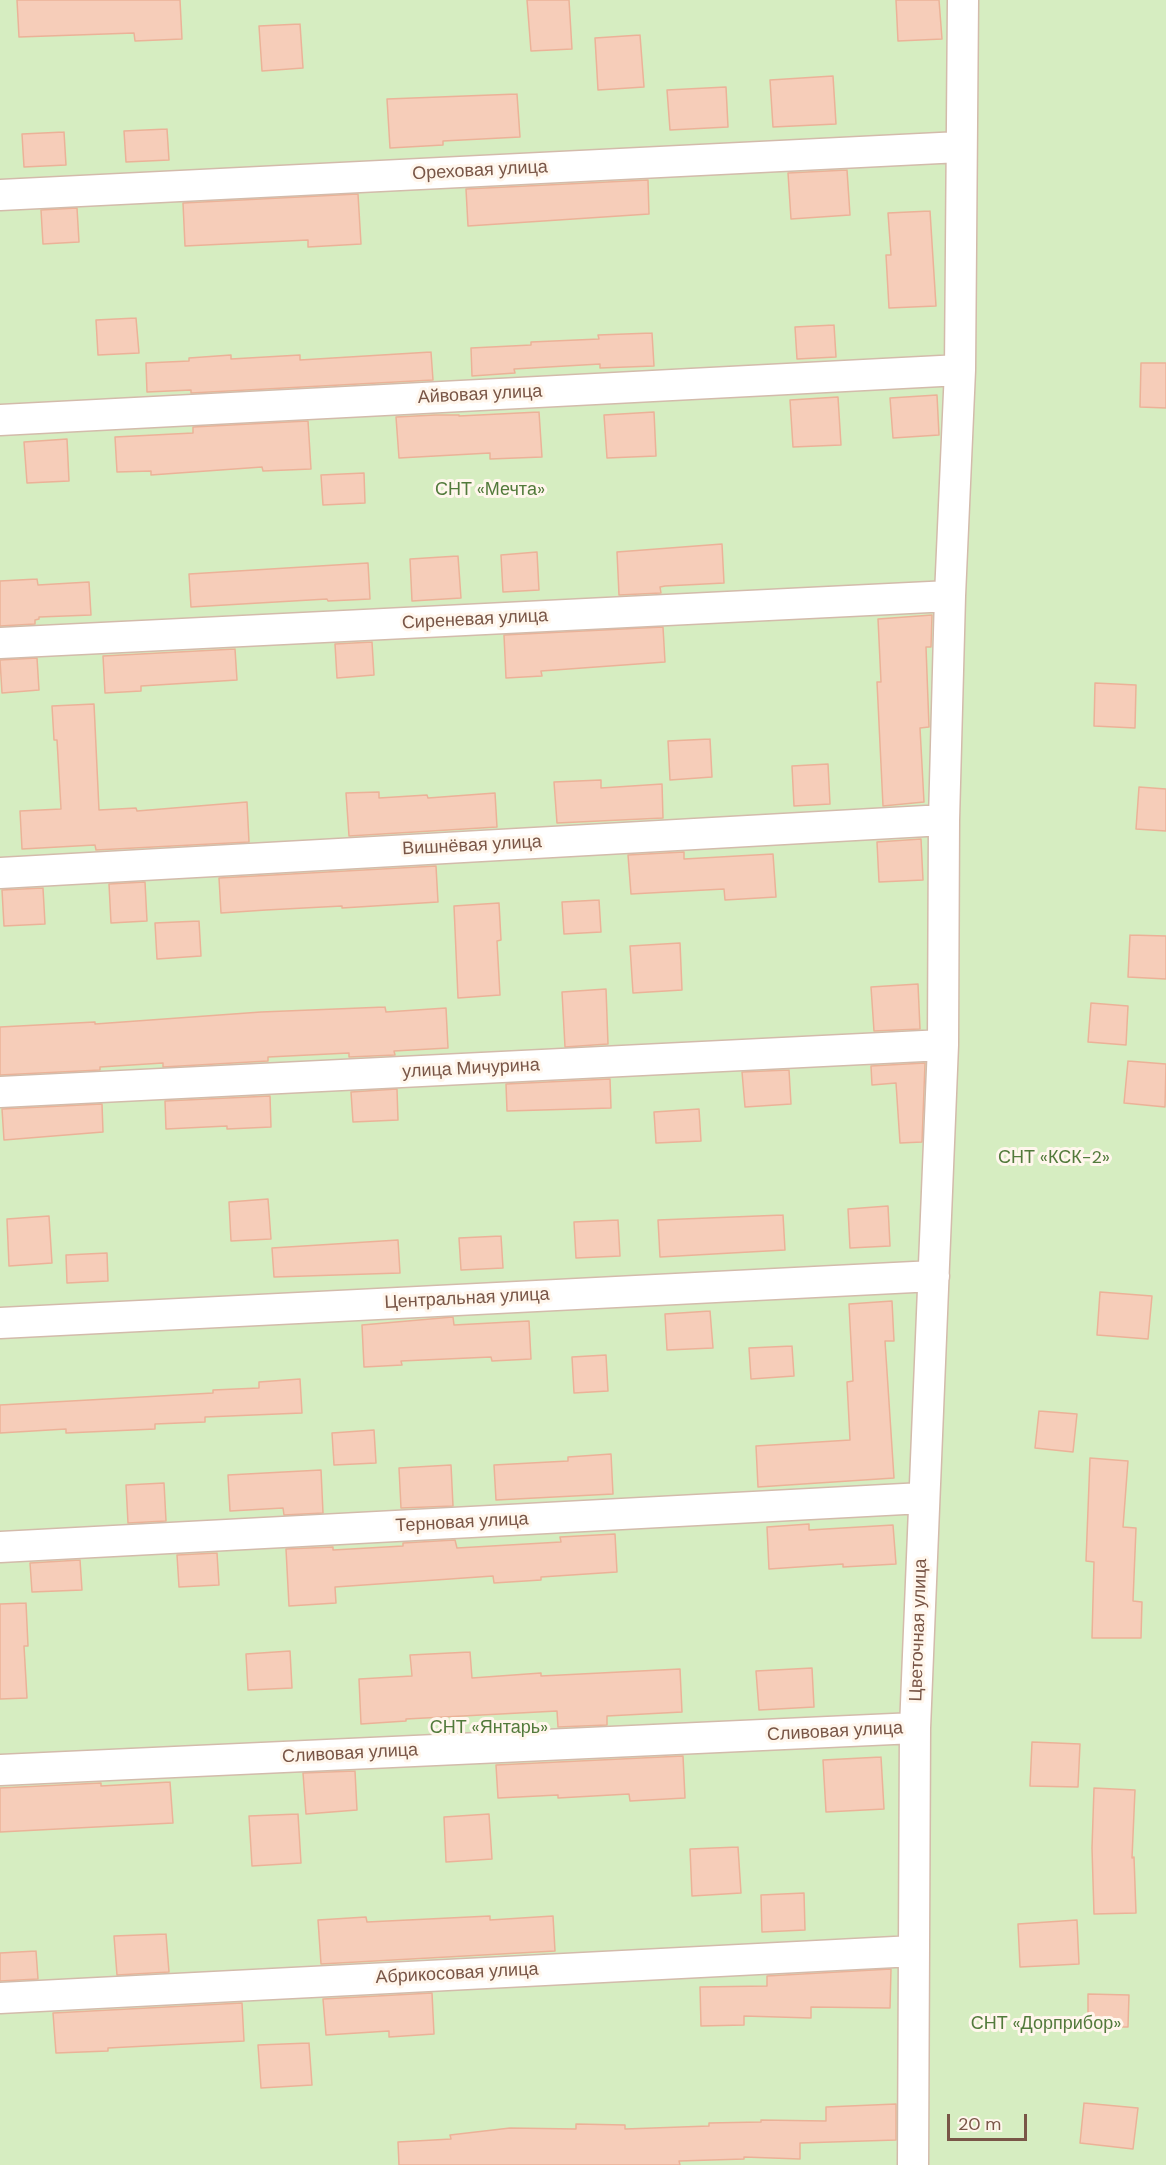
<!DOCTYPE html>
<meta charset="utf-8">
<style>
body{margin:0}
#map{position:relative;width:1166px;height:2165px;overflow:hidden;background:#fef2e4;font-family:"DM Sans",sans-serif}
canvas{display:block}
.scale{position:absolute;left:947px;top:2114px;width:80px;height:27px;box-sizing:border-box;border:3px solid #795647;border-top:0;padding-left:8px;font-size:18px;line-height:21px;white-space:nowrap;color:#795647;-webkit-text-stroke:4px #fff6ec;paint-order:stroke}
</style>
<div id="map">
<canvas width="1166" height="2165"></canvas>
<div class="scale">20 m</div>
</div>
<script>
const ctx = document.querySelector('canvas').getContext('2d');
ctx.lineJoin = 'round';
function fill(path, color) { ctx.fillStyle = color; ctx.fill(path, 'evenodd'); }
const poly = rows => new Path2D(rows.map(r => 'M' + r).join(''));
function trace(path, color, width, dash) { ctx.strokeStyle = color; ctx.lineWidth = width; ctx.lineCap = dash ? 'butt' : 'round'; ctx.setLineDash(dash || []); ctx.stroke(path); }
function drawText(font, color, halo, rows, align = 'center') {
  ctx.font = font + ' "DM Sans",sans-serif'; ctx.lineWidth = 6; ctx.setLineDash([]); ctx.textBaseline = 'middle'; ctx.strokeStyle = halo; ctx.fillStyle = color; for (const [text, x, y, turn = 0] of rows) {
    ctx.save(); ctx.translate(x, y); ctx.rotate((+turn || 0) * Math.PI / 180); ctx.textAlign = isNaN(turn) ? turn : align; if (halo) ctx.strokeText(text, 0, 0); ctx.fillText(text, 0, 0); ctx.restore();
  }
}
const green = poly([
 [0,0,1166,0,1166,2165,0,2165]
]);
const building = poly([
 [17,0,180,0,182,39,135,41,134,33,19,37,17,0],
 [527,0,569,0,572,49,531,51,527,0],
 [896,0,939,0,942,39,898,41,896,0],
 [300,24,303,68,262,71,259,26,300,24],
 [640,35,644,87,598,90,595,38,640,35],
 [833,76,836,124,773,127,770,80,833,76],
 [726,87,728,127,670,130,667,90,726,87],
 [517,94,520,137,443,141,443,145,390,148,387,99,517,94],
 [167,129,169,160,126,162,124,131,167,129],
 [64,132,66,165,24,167,22,134,64,132],
 [847,170,850,215,791,219,788,173,847,170],
 [648,180,649,214,468,226,466,189,648,180],
 [358,194,361,244,308,247,308,240,185,246,183,203,358,194],
 [77,208,79,242,43,244,41,210,77,208],
 [930,211,936,306,889,308,886,255,891,255,888,213,930,211],
 [136,318,139,353,98,355,96,320,136,318],
 [834,325,836,357,797,359,795,327,834,325],
 [652,333,654,366,600,368,600,364,514,369,515,373,472,376,471,348,531,345,531,342,599,339,598,335,652,333],
 [431,352,433,380,191,393,191,390,147,392,146,363,189,361,189,358,231,355,231,359,300,355,300,360,431,352],
 [1141,363,1166,363,1166,408,1140,407,1141,363],
 [937,395,939,435,893,438,890,398,937,395],
 [838,397,841,445,793,447,790,400,838,397],
 [539,412,542,457,490,459,490,453,399,458,396,417,435,415,459,415,459,416,539,412],
 [654,412,656,456,607,458,604,415,654,412],
 [308,421,311,469,263,471,262,467,151,475,151,471,117,472,115,437,193,433,193,427,308,421],
 [67,439,69,481,27,483,24,442,67,439],
 [364,473,365,503,323,505,321,475,364,473],
 [722,544,724,583,665,586,660,587,661,593,619,595,617,552,722,544],
 [537,552,539,590,503,592,501,555,537,552],
 [458,556,461,598,412,601,410,559,458,556],
 [368,563,370,599,328,601,327,599,191,607,189,574,368,563],
 [37,579,38,585,89,582,91,615,39,617,39,619,35,620,35,624,0,626,0,581,37,579],
 [932,615,931,647,926,647,929,727,920,728,924,802,883,806,877,682,881,682,878,619,932,615],
 [663,627,665,662,541,671,542,676,506,678,504,635,663,627],
 [372,642,374,675,337,678,335,644,372,642],
 [235,649,237,680,141,686,141,691,105,693,103,656,235,649],
 [37,658,39,690,2,693,0,660,37,658],
 [1095,683,1136,685,1135,728,1094,726,1095,683],
 [94,704,99,810,136,808,137,811,247,802,249,842,96,850,95,845,22,849,20,811,61,809,57,740,54,740,52,706,94,704],
 [710,739,712,777,670,780,668,741,710,739],
 [828,764,830,804,794,806,792,766,828,764],
 [601,780,601,788,662,784,663,818,557,823,554,782,601,780],
 [1139,787,1166,789,1166,831,1136,829,1139,787],
 [379,792,379,798,427,795,428,798,495,793,497,827,349,836,346,793,379,792],
 [921,839,923,880,879,882,877,842,921,839],
 [684,852,684,859,773,854,776,897,725,900,724,889,631,894,628,855,684,852],
 [436,866,438,902,342,908,342,906,266,910,221,913,219,878,436,866],
 [145,882,147,921,111,923,109,884,145,882],
 [43,888,45,924,4,926,2,890,43,888],
 [599,900,601,932,564,934,562,902,599,900],
 [499,903,501,940,497,941,500,995,458,998,454,906,499,903],
 [199,921,201,956,157,959,155,923,199,921],
 [1130,935,1166,936,1166,979,1128,977,1130,935],
 [680,943,682,990,633,993,630,946,680,943],
 [918,984,920,1029,874,1031,871,987,918,984],
 [606,989,608,1044,565,1047,562,992,606,989],
 [1091,1003,1128,1006,1126,1045,1088,1042,1091,1003],
 [385,1007,386,1012,446,1008,448,1048,394,1051,395,1055,349,1057,349,1053,268,1057,268,1061,163,1067,163,1063,100,1067,100,1070,0,1075,0,1027,95,1022,95,1024,261,1012,385,1007],
 [1128,1061,1166,1064,1165,1107,1124,1103,1128,1061],
 [925,1063,922,1142,900,1143,896,1083,872,1085,871,1066,925,1063],
 [789,1070,791,1104,745,1107,742,1072,789,1070],
 [610,1079,611,1108,507,1111,506,1084,610,1079],
 [397,1089,398,1120,353,1122,351,1092,397,1089],
 [270,1096,271,1127,227,1129,227,1126,166,1129,165,1101,270,1096],
 [102,1104,103,1132,4,1140,2,1109,102,1104],
 [699,1109,701,1141,656,1143,654,1112,699,1109],
 [268,1199,271,1239,231,1241,229,1202,268,1199],
 [888,1206,890,1246,850,1248,848,1209,888,1206],
 [783,1215,785,1250,660,1257,658,1220,783,1215],
 [49,1216,52,1263,9,1266,7,1219,49,1216],
 [618,1220,620,1256,576,1258,574,1222,618,1220],
 [501,1236,503,1268,461,1270,459,1238,501,1236],
 [398,1240,400,1273,274,1277,272,1248,398,1240],
 [107,1253,108,1281,67,1283,66,1255,107,1253],
 [1100,1292,1152,1296,1148,1339,1097,1335,1100,1292],
 [892,1301,894,1341,885,1341,894,1478,758,1487,756,1446,850,1440,847,1382,853,1381,849,1304,892,1301],
 [710,1311,713,1348,667,1350,665,1314,710,1311],
 [453,1317,454,1325,529,1321,531,1359,492,1361,491,1357,401,1361,402,1365,364,1367,362,1325,453,1317],
 [792,1346,794,1376,751,1379,749,1348,792,1346],
 [606,1355,608,1391,574,1393,572,1357,606,1355],
 [300,1379,302,1413,205,1417,205,1422,155,1424,155,1429,66,1433,66,1429,0,1433,0,1405,213,1393,213,1390,259,1388,259,1382,300,1379],
 [1039,1411,1077,1414,1073,1452,1035,1448,1039,1411],
 [374,1430,376,1463,334,1465,332,1433,374,1430],
 [611,1454,613,1494,496,1500,494,1465,568,1461,568,1457,611,1454],
 [1090,1458,1128,1461,1123,1527,1136,1528,1133,1601,1142,1602,1141,1638,1092,1638,1094,1562,1086,1561,1090,1458],
 [451,1465,453,1506,401,1508,399,1468,451,1465],
 [321,1470,323,1513,284,1515,283,1508,230,1511,228,1475,321,1470],
 [164,1483,166,1521,128,1523,126,1485,164,1483],
 [809,1524,809,1530,893,1525,896,1564,843,1567,843,1564,769,1569,767,1527,809,1524],
 [615,1534,617,1572,541,1577,541,1580,494,1583,493,1576,335,1587,336,1603,289,1606,286,1549,333,1547,333,1550,403,1546,403,1543,455,1540,457,1548,561,1542,560,1537,615,1534],
 [217,1553,219,1585,179,1587,177,1555,217,1553],
 [80,1560,82,1590,32,1592,30,1563,80,1560],
 [26,1603,28,1646,24,1646,27,1698,0,1699,0,1604,26,1603],
 [290,1651,292,1688,248,1690,246,1654,290,1651],
 [470,1652,472,1678,541,1673,541,1676,680,1669,682,1712,607,1716,607,1725,558,1727,557,1711,406,1719,406,1721,361,1724,359,1679,412,1676,410,1655,470,1652],
 [812,1668,814,1707,759,1710,756,1671,812,1668],
 [1032,1742,1080,1744,1078,1787,1030,1786,1032,1742],
 [683,1756,685,1798,630,1801,629,1794,558,1798,558,1795,498,1798,496,1765,683,1756],
 [881,1757,884,1809,826,1812,823,1760,881,1757],
 [355,1771,357,1810,306,1814,303,1773,355,1771],
 [170,1782,173,1823,0,1832,0,1788,101,1783,101,1786,170,1782],
 [1094,1788,1135,1790,1132,1858,1134,1857,1136,1913,1094,1914,1092,1848,1094,1788],
 [298,1814,301,1863,252,1866,249,1816,298,1814],
 [489,1814,492,1859,446,1862,444,1817,489,1814],
 [738,1847,741,1893,692,1896,690,1849,738,1847],
 [804,1893,805,1930,762,1932,761,1895,804,1893],
 [490,1916,490,1920,553,1916,555,1951,321,1964,318,1920,366,1917,367,1922,490,1916],
 [1077,1920,1079,1964,1020,1967,1018,1924,1077,1920],
 [166,1934,169,1972,117,1975,114,1936,166,1934],
 [36,1951,38,1979,0,1981,0,1953,36,1951],
 [891,1969,890,2008,811,2007,811,2018,744,2016,744,2025,701,2026,700,1987,767,1986,767,1976,891,1969],
 [432,1993,434,2034,389,2037,389,2031,326,2035,323,1999,432,1993],
 [1088,1994,1129,1995,1128,2027,1088,2027,1088,1994],
 [242,2003,244,2041,108,2048,108,2051,56,2053,53,2013,242,2003],
 [309,2043,312,2085,261,2088,258,2045,309,2043],
 [1084,2103,1138,2108,1133,2149,1080,2143,1084,2103],
 [896,2104,896,2140,800,2143,800,2159,744,2157,744,2159,679,2161,680,2165,399,2165,398,2142,451,2139,450,2135,510,2128,576,2129,576,2124,625,2125,625,2129,709,2126,709,2123,761,2122,761,2120,826,2121,826,2107,896,2104]
]);
const minor = poly([
 [0,195,960,147],
 [0,420,960,370],
 [0,643,950,596],
 [0,873,944,820],
 [0,1092,943,1045],
 [0,1323,934,1276],
 [0,1547,923,1498],
 [0,1770,915,1728],
 [0,1998,914,1951],
 [913,2165,915,1728,943,1045,944,820,950,596,960,370,963,0]
]);
const streetNames = [
 ["Ореховая улица",480,171,-3],
 ["Айвовая улица",480,395,-3],
 ["Сиреневая улица",475,620,-3],
 ["Вишнёвая улица",472,846,-3],
 ["улица Мичурина",471,1069,-3],
 ["Центральная улица",467,1299,-3],
 ["Терновая улица",462,1523,-3],
 ["Цветочная улица",919,1630,-88],
 ["Сливовая улица",835,1732,-3],
 ["Сливовая улица",350,1754,-3],
 ["Абрикосовая улица",457,1974,-3]
];
const parkNames = [
 ["СНТ «Мечта»",490,490],
 ["СНТ «КСК-2»",1054,1158],
 ["СНТ «Янтарь»",489,1728],
 ["СНТ «Дорприбор»",1046,2024]
];
fill(green, '#d6edc1');
fill(building, '#f6cdb9');
trace(building, '#ebb298', 1.5);
trace(minor, '#d3bbab', 33);
trace(minor, '#fff', 30);
drawText('18px', '#795647', '#fff6ec', streetNames);
drawText('18px', '#527a3b', '#fff6ec', parkNames);
</script>
